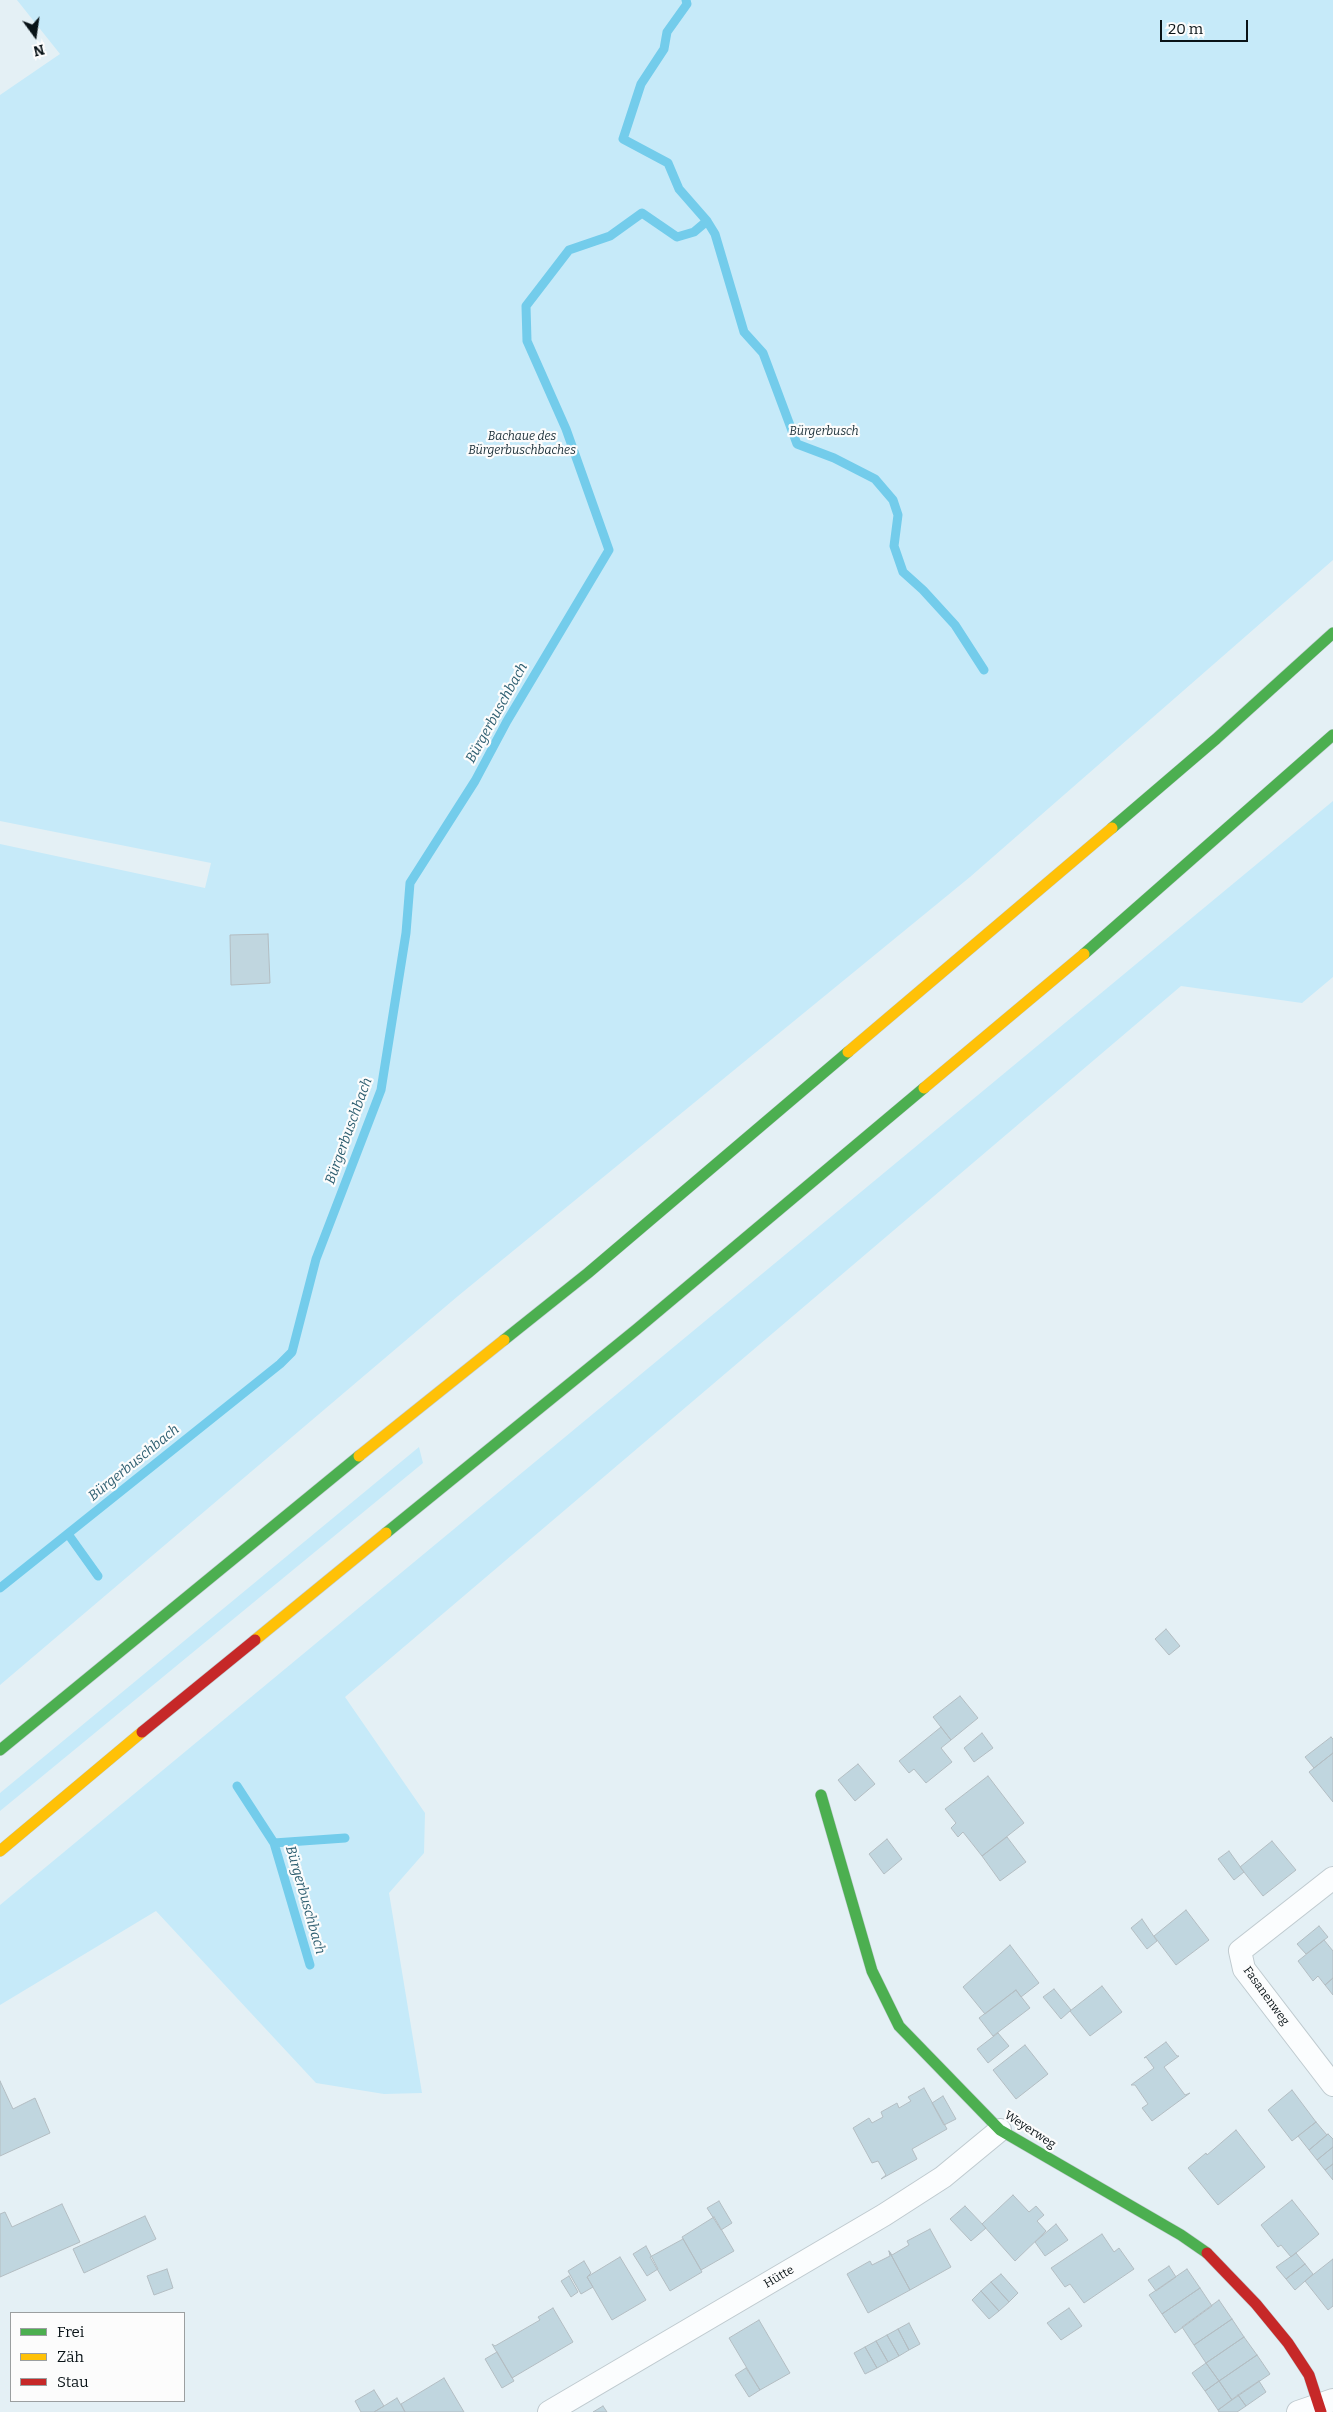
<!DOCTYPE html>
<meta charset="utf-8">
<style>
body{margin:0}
#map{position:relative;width:1333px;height:2412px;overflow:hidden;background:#e4f0f5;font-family:Bitter,serif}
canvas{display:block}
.legend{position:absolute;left:10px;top:2312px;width:175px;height:90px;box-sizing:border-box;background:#fcfcfc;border:1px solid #9b9fa0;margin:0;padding:6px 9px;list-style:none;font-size:15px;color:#091317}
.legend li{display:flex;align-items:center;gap:10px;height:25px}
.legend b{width:25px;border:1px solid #9b9fa0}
.north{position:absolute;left:10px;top:10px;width:50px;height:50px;-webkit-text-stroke:4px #fcfcfc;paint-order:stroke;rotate:166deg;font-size:14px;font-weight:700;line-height:20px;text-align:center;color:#091317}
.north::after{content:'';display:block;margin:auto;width:18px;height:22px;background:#091317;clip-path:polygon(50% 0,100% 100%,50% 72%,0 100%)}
.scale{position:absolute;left:1160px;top:20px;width:88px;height:22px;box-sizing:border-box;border:2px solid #091317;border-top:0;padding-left:6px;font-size:15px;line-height:18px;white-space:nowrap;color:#091317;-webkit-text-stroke:4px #fcfcfc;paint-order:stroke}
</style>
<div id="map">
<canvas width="1333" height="2412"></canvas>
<ul class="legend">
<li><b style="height:6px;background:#4caf50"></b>Frei</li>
<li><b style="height:6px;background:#ffc107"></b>Zäh</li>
<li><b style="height:6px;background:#c62828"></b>Stau</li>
</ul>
<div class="north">N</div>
<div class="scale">20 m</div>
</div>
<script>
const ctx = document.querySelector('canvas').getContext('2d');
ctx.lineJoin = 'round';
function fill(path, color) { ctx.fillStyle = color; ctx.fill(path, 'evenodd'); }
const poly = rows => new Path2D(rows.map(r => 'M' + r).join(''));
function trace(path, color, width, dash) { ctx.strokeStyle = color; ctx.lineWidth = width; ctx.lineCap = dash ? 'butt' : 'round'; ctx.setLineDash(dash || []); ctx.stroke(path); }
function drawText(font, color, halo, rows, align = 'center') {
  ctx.font = font + ' Bitter,serif'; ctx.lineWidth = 4.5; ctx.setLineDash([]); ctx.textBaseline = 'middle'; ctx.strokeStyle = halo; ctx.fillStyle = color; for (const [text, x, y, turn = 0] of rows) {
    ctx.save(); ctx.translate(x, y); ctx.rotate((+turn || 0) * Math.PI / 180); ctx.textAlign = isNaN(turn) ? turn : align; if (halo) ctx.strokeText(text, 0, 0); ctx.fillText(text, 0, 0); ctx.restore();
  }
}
const green = poly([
 [17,0,1333,0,1333,560,970,877,458,1296,0,1685,0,844,205,888,211,863,0,821,0,95,60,54],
 [1333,801,1333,977,1302,1003,1181,986,345,1697,425,1813,424,1853,389,1893,422,2093,384,2094,316,2083,156,1911,0,2005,0,1905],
 [419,1447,423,1463,0,1811,0,1793]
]);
const stream = poly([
 [686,0,687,4,667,32,664,49,641,84,623,139,668,163,679,189,707,221,715,234,744,332,763,353,797,444,834,458,875,479,893,500,898,515,894,546,903,572,923,590,955,625,984,670],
 [68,1534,98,1576],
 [0,1588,280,1364,292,1352,316,1259,381,1090,406,933,410,883,475,781,507,721,609,550,566,429,527,341,526,306,569,250,610,236,642,213,677,237,694,232,707,221],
 [237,1786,274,1843,310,1965],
 [274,1843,345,1838]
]);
const building = poly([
 [268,934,270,983,231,985,230,935,268,934],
 [1166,1629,1180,1646,1169,1655,1155,1639,1166,1629],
 [960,1696,978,1718,951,1740,933,1717,960,1696],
 [941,1727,951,1740,941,1748,952,1762,926,1783,914,1769,909,1773,899,1761,941,1727],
 [982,1733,993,1748,974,1762,964,1748,982,1733],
 [1331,1737,1333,1739,1333,1753,1314,1768,1305,1757,1331,1737],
 [1333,1753,1333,1802,1309,1772,1333,1753],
 [858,1764,875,1784,855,1801,838,1780,858,1764],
 [988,1776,1024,1823,982,1856,963,1832,958,1837,951,1828,956,1823,945,1809,988,1776],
 [1007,1837,1026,1862,1000,1881,982,1856,1007,1837],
 [887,1839,902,1859,884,1874,869,1854,887,1839],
 [1272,1841,1296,1870,1263,1896,1240,1867,1272,1841],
 [1229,1851,1244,1872,1234,1880,1218,1859,1229,1851],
 [1186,1910,1209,1940,1176,1965,1154,1936,1186,1910],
 [1142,1919,1157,1941,1147,1949,1131,1928,1142,1919],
 [1319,1926,1328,1937,1306,1954,1297,1944,1319,1926],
 [1324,1940,1333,1951,1333,1978,1325,1985,1318,1976,1313,1981,1298,1961,1324,1940],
 [1010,1945,1039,1983,1021,1997,1016,1990,985,2014,963,1987,1010,1945],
 [1333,1978,1333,1995,1325,1985,1333,1978],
 [1102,1986,1122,2012,1090,2036,1070,2011,1102,1986],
 [1054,1989,1071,2010,1061,2019,1043,1997,1054,1989],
 [1016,1990,1030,2008,993,2036,979,2018,1016,1990],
 [998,2033,1009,2046,988,2063,977,2049,998,2033],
 [1166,2042,1177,2056,1179,2056,1164,2067,1185,2095,1190,2093,1152,2121,1142,2108,1148,2104,1135,2085,1131,2085,1154,2068,1146,2057,1144,2058,1166,2042],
 [1025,2045,1048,2074,1016,2099,993,2070,1025,2045],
 [0,2081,13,2109,35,2098,50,2133,0,2156,0,2081],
 [924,2088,947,2129,912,2149,917,2159,881,2179,886,2175,878,2161,872,2163,853,2128,869,2118,872,2123,883,2117,881,2112,897,2103,899,2108,911,2101,908,2097,924,2088],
 [1292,2090,1316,2122,1292,2141,1268,2110,1292,2090],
 [943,2096,956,2119,944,2125,932,2103,943,2096],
 [1316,2122,1327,2135,1309,2150,1298,2136,1316,2122],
 [1236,2130,1265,2167,1218,2205,1188,2168,1206,2153,1207,2155,1236,2130],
 [1328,2134,1333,2139,1333,2147,1317,2160,1309,2150,1328,2134],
 [1333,2147,1333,2164,1325,2170,1317,2160,1333,2147],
 [1333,2164,1333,2180,1325,2170,1333,2164],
 [1013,2195,1029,2212,1036,2206,1044,2215,1037,2221,1046,2231,1015,2261,982,2224,1013,2195],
 [1292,2200,1319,2234,1291,2257,1281,2245,1278,2247,1261,2225,1292,2200],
 [719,2201,732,2223,721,2230,707,2208,719,2201],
 [62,2204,80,2242,0,2277,0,2214,5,2212,12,2227,62,2204],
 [965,2206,986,2228,971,2241,950,2219,965,2206],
 [145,2216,156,2239,84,2273,73,2249,145,2216],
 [714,2217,734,2251,701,2270,682,2237,714,2217],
 [1056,2224,1068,2240,1045,2256,1035,2242,1056,2224],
 [930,2229,951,2267,910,2290,889,2251,892,2255,909,2245,907,2241,930,2229],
 [1102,2234,1114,2252,1119,2248,1134,2269,1084,2303,1070,2284,1065,2287,1051,2268,1102,2234],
 [683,2239,702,2272,670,2291,650,2257,683,2239],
 [646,2246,658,2269,647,2276,633,2254,646,2246],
 [889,2251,910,2290,868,2313,847,2274,870,2261,872,2265,890,2256,889,2251],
 [1296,2253,1305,2264,1286,2279,1276,2267,1296,2253],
 [620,2257,646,2300,612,2320,587,2277,620,2257],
 [1333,2259,1333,2306,1328,2310,1305,2281,1333,2259],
 [584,2261,591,2273,587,2277,593,2287,581,2294,568,2271,584,2261],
 [1305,2264,1313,2274,1295,2290,1286,2279,1305,2264],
 [1169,2266,1176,2277,1156,2291,1148,2280,1169,2266],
 [167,2269,173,2288,154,2295,147,2276,167,2269],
 [1187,2269,1200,2288,1162,2314,1149,2295,1187,2269],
 [1001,2274,1018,2293,1009,2302,991,2282,1001,2274],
 [569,2276,578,2292,571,2297,561,2281,569,2276],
 [991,2282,1009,2302,999,2311,981,2291,991,2282],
 [1200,2288,1212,2306,1175,2333,1162,2314,1200,2288],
 [981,2291,999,2311,989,2319,972,2300,981,2291],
 [1219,2300,1232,2319,1194,2345,1182,2327,1219,2300],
 [553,2308,573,2342,512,2378,492,2344,495,2346,540,2320,538,2317,553,2308],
 [1069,2308,1082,2326,1061,2340,1047,2323,1069,2308],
 [1232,2319,1244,2337,1206,2363,1194,2345,1232,2319],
 [759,2320,790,2373,760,2390,729,2338,759,2320],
 [909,2323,920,2344,909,2350,898,2329,909,2323],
 [898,2329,909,2350,899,2356,887,2335,898,2329],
 [887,2335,899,2356,888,2362,876,2341,887,2335],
 [1244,2337,1257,2355,1219,2381,1206,2363,1244,2337],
 [876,2341,888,2362,877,2368,865,2347,876,2341],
 [865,2347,877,2368,865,2374,854,2353,865,2347],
 [497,2352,514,2381,502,2388,485,2359,497,2352],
 [1257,2355,1270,2374,1232,2400,1219,2381,1257,2355],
 [1206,2363,1219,2381,1205,2391,1192,2373,1206,2363],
 [746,2368,760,2390,749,2397,735,2375,746,2368],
 [444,2378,464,2412,405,2412,401,2404,444,2378],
 [1219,2381,1232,2400,1218,2410,1205,2391,1219,2381],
 [1259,2381,1266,2392,1246,2406,1238,2395,1259,2381],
 [374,2390,384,2406,374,2412,361,2412,355,2401,374,2390],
 [1238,2395,1246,2406,1237,2412,1219,2412,1218,2410,1238,2395],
 [397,2398,405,2412,374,2412,384,2406,397,2398],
 [603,2406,607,2412,593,2412,603,2406]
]);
const street = poly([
 [1333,1878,1240,1951,1244,1969,1333,2085],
 [549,2412,884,2215,943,2177,1000,2130],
 [1298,2412,1333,2400]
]);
const fast = poly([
 [1112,828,1216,739,1333,633],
 [1084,954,1333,735],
 [504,1340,588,1273,848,1052],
 [386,1533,637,1329,924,1088],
 [0,1750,359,1456],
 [821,1795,872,1971,899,2026,1000,2130,1181,2235,1207,2253]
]);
const slow = poly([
 [848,1052,1112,828],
 [924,1088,1084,954],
 [359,1456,504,1340],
 [255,1640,386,1533],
 [0,1851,142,1732]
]);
const jam = poly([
 [142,1732,255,1640],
 [1207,2253,1256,2304,1288,2343,1309,2375,1321,2412]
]);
const parkNames = [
 ["Bürgerbusch",824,432],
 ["Bachaue des",522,437],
 ["Bürgerbuschbaches",522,451]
];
const streetNames = [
 ["Fasanenweg",1266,1996,54],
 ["Weyerweg",1030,2130,33],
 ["Hütte",779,2277,-30]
];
const waterNames = [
 ["Bürgerbuschbach",497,713,-61],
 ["Bürgerbuschbach",349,1131,-70],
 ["Bürgerbuschbach",134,1463,-39],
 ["Bürgerbuschbach",305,1900,74]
];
fill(green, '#c6eaf9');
trace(stream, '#73cceb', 9);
fill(building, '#c0d6df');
trace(building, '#b3bdc2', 1);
trace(street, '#bfcacf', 24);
trace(fast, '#bfcacf', 12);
trace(slow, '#bfcacf', 12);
trace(jam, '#bfcacf', 12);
trace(street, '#fbfdfe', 22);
trace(fast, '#4caf50', 11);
trace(slow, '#ffc107', 11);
trace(jam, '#c62828', 11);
drawText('italic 12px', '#1a2e37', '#fcfcfc', parkNames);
drawText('12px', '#091317', '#fcfcfc', streetNames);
drawText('italic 14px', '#2d5e70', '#fcfcfc', waterNames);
</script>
